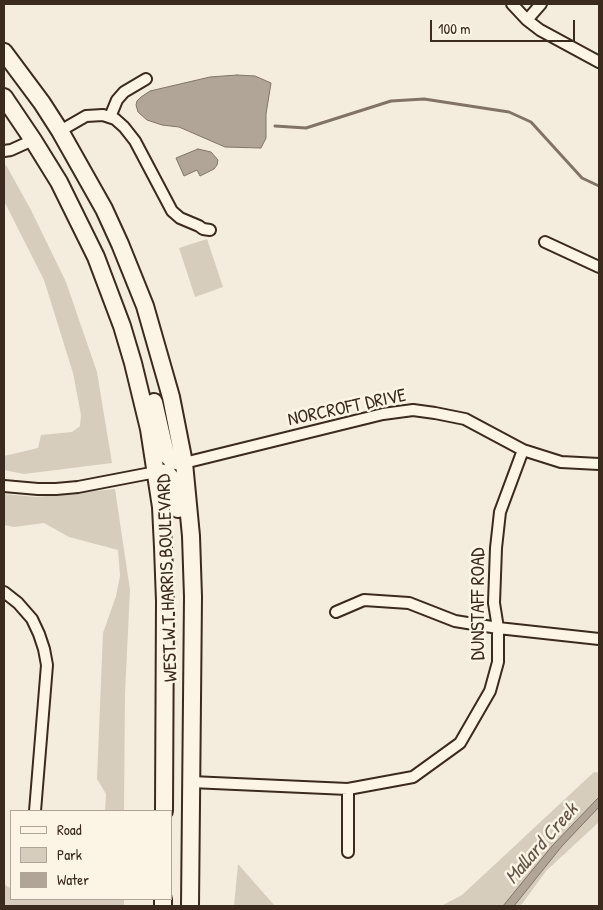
<!DOCTYPE html>
<style>
body{margin:0}
#map{position:relative;width:603px;height:910px;overflow:hidden;background:#f4eddd;font-family:"Patrick Hand",sans-serif}
canvas{display:block}
.frame{position:absolute;inset:0;border:5px solid #3b2a1e;pointer-events:none}
.legend{position:absolute;left:10px;top:810px;width:162px;height:90px;box-sizing:border-box;background:#fcf5e5;border:1px solid #afa495;margin:0;padding:6px 9px;list-style:none;font-size:15px;color:#3b2a1e}
.legend li{display:flex;align-items:center;gap:10px;height:25px}
.legend b{width:25px;border:1px solid #afa495}
.scale{position:absolute;left:430px;top:20px;width:145px;height:22px;box-sizing:border-box;border:2px solid #3b2a1e;border-top:0;padding-left:6px;font-size:15px;line-height:18px;white-space:nowrap;color:#3b2a1e;-webkit-text-stroke:4px #fcf5e5;paint-order:stroke}
</style>
<div id="map">
<canvas width="603" height="910"></canvas>
<div class="frame"></div>
<ul class="legend">
<li><b style="height:6px;background:#fcf5e5"></b>Road</li>
<li><b style="height:14px;background:#d6cdbd"></b>Park</li>
<li><b style="height:14px;background:#b0a596"></b>Water</li>
</ul>
<div class="scale">100 m</div>
</div>
<script>
const ctx = document.querySelector('canvas').getContext('2d');
ctx.lineJoin = 'round';
function fill(path, color) { ctx.fillStyle = color; ctx.fill(path, 'evenodd'); }
const poly = rows => new Path2D(rows.map(r => 'M' + r).join(''));
function trace(path, color, width, dash) { ctx.strokeStyle = color; ctx.lineWidth = width; ctx.lineCap = dash ? 'butt' : 'round'; ctx.setLineDash(dash || []); ctx.stroke(path); }
function drawText(font, color, halo, rows, align = 'center') {
  ctx.font = font + ' "Patrick Hand",sans-serif'; ctx.lineWidth = 5; ctx.setLineDash([]); ctx.textBaseline = 'middle'; ctx.strokeStyle = halo; ctx.fillStyle = color; for (const [text, x, y, turn = 0] of rows) {
    ctx.save(); ctx.translate(x, y); ctx.rotate((+turn || 0) * Math.PI / 180); ctx.textAlign = isNaN(turn) ? turn : align; if (halo) ctx.strokeText(text, 0, 0); ctx.fillText(text, 0, 0); ctx.restore();
  }
}
const green = poly([
 [4,165,6,165,31,210,66,282,97,372,112,463,24,474,4,470,4,456,38,448,41,435,72,432,80,426,81,415,73,373,44,280,4,201],
 [207,239,223,287,195,297,179,248],
 [115,489,130,590,125,693,124,811,105,811,106,794,97,779,103,633,116,596,120,576,118,550,69,537,44,523,14,527,4,525,4,494,36,497],
 [594,772,599,773,599,822,546,871,522,904,519,906,441,906,462,895],
 [238,864,275,906,234,906],
 [4,884,11,889,11,899,124,899,124,906,4,906]
]);
const water = poly([
 [237,75,255,76,271,83,266,114,266,138,261,148,225,147,179,127,162,125,147,120,138,112,136,105,137,101,141,97,150,91,210,77,237,75],
 [198,149,211,152,218,160,217,165,214,169,200,176,197,170,184,176,176,158,198,149],
 [599,797,599,807,562,846,514,906,503,906,552,846,599,797]
]);
const stream = poly([
 [275,126,306,128,391,101,424,99,509,112,531,122,582,178,599,186]
]);
const minor = poly([
 [512,4,527,20,540,30,599,62],
 [527,20,541,4],
 [110,117,117,100,124,92,146,79],
 [60,131,86,116,103,115,115,119,124,127,135,141,172,211,180,218,199,226,203,229,210,230],
 [4,151,11,150,33,140],
 [545,242,599,267],
 [184,463,383,414,413,410,435,413,465,419,523,450,561,462,599,464],
 [4,486,38,489,56,489,78,487,156,472],
 [4,592,18,603,32,619,39,634,44,649,47,665,35,811],
 [336,612,364,600,409,603,455,621,498,628,599,639],
 [191,782,348,789,413,777,460,743,490,691,498,662,498,628,494,603,496,548,500,512,523,450],
 [348,852,348,789]
]);
const primary = poly([
 [4,52,42,103,60,131,104,209,120,244,145,306,171,397,184,463,191,536,193,597,190,906],
 [4,97,33,140,59,182,96,257,122,326,133,363,149,429,161,507,163,547,165,601,164,811],
 [154,402,166,454,172,460,184,463],
 [156,472,167,473,172,479,178,509],
 [163,906,163,899]
]);
const streetNames = [
 ["NORCROFT DRIVE",347,408,-12],
 ["WEST W T HARRIS BOULEVARD",168,578,-92],
 ["DUNSTAFF ROAD",479,604,-90]
];
const waterNames = [
 ["Mallard Creek",542,844,-49]
];
fill(green, '#d6cdbd');
fill(water, '#b0a596');
trace(water, '#817466', 1);
trace(stream, '#817466', 3);
trace(minor, '#3b2a1e', 14);
trace(primary, '#3b2a1e', 20);
trace(minor, '#fcf5e5', 10);
trace(primary, '#fcf5e5', 16);
drawText('19px', '#3b2a1e', '#fcf5e5', streetNames);
drawText('italic 20px', '#645548', '#fcf5e5', waterNames);
</script>
